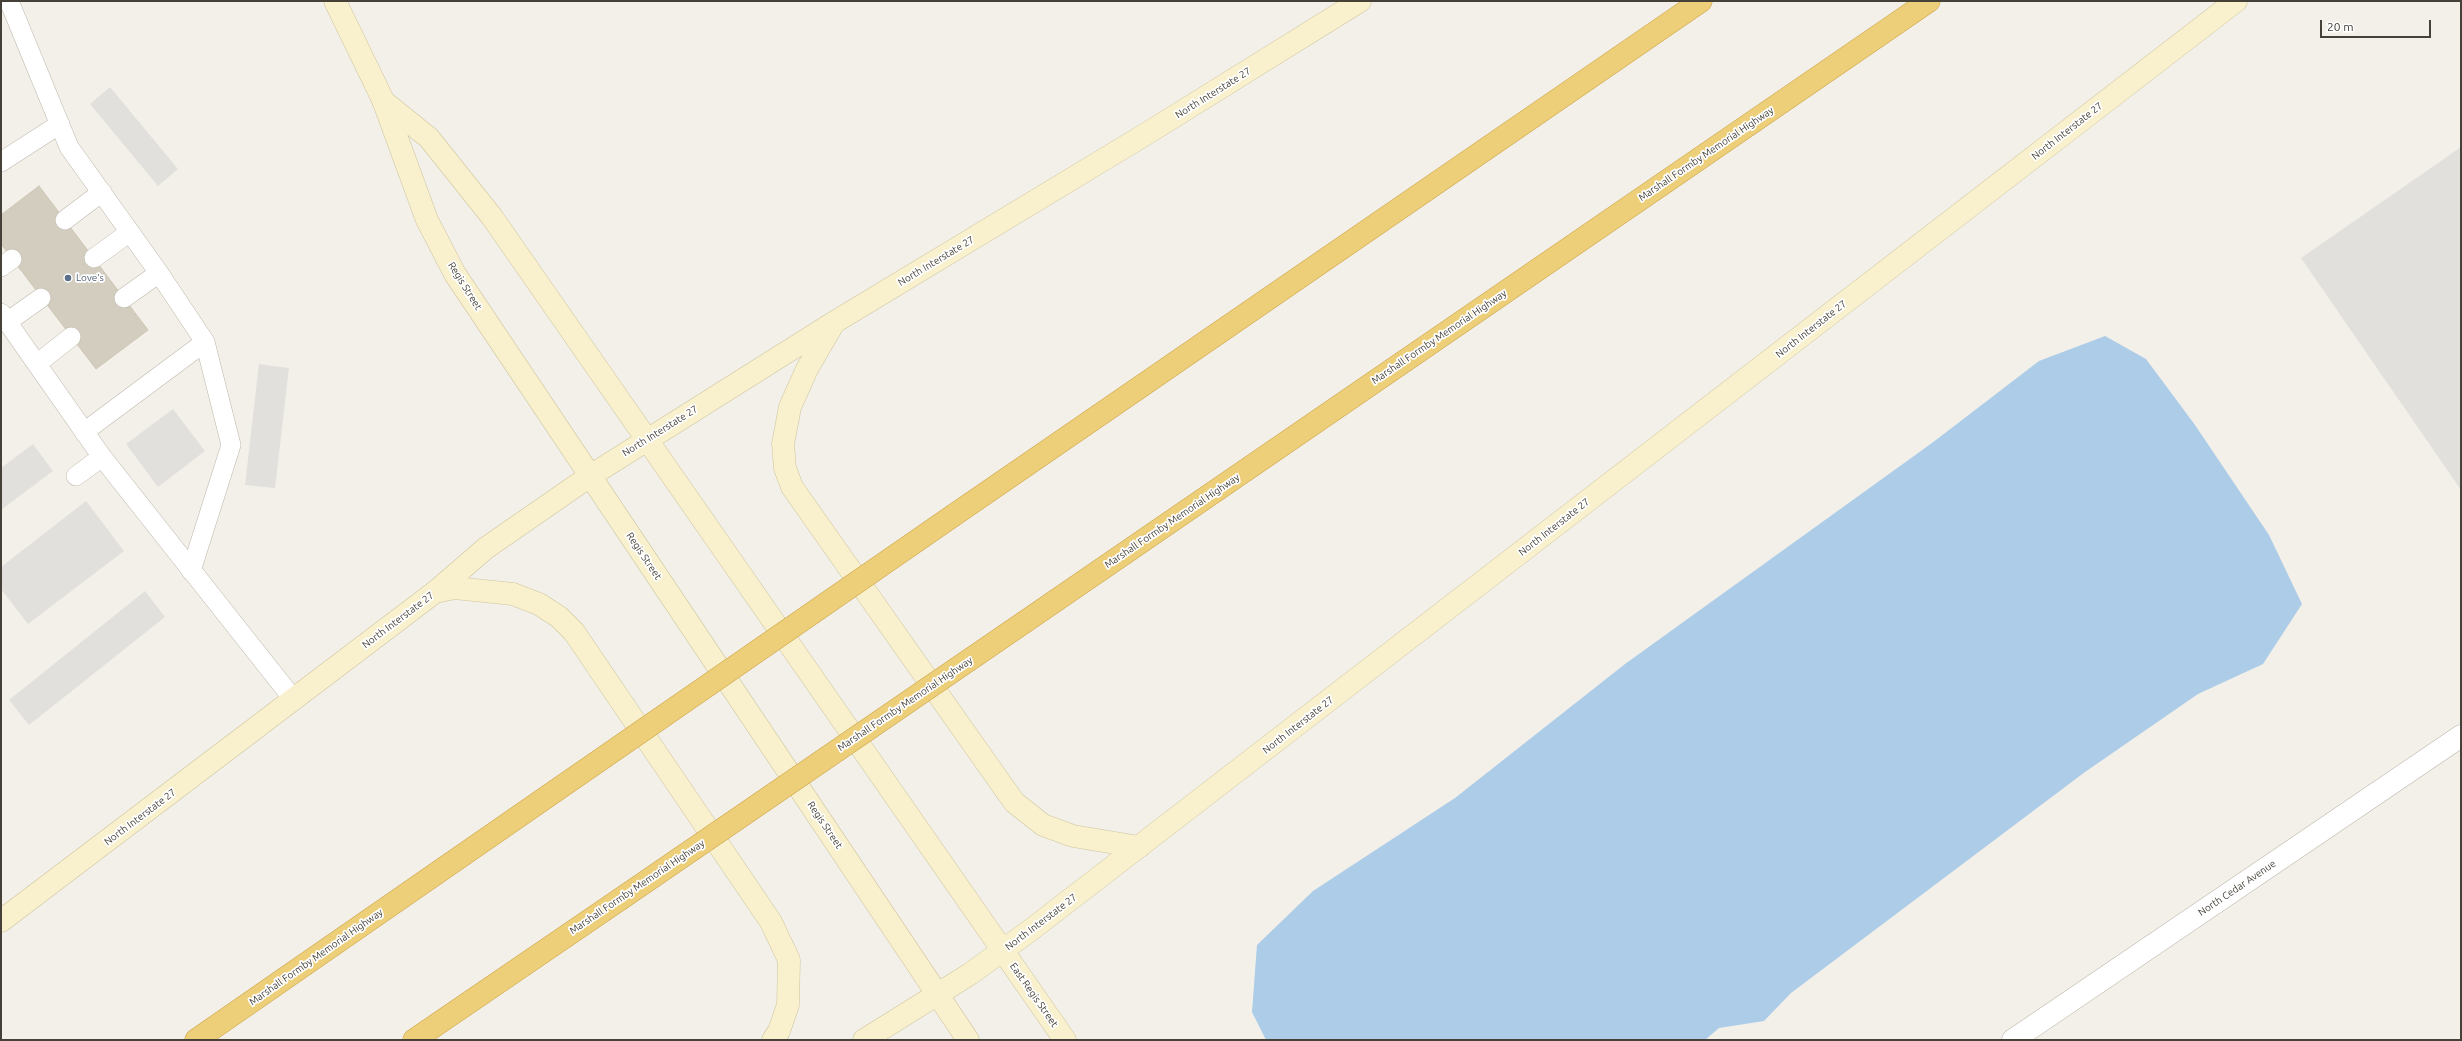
<!DOCTYPE html>
<style>
body{margin:0}
#map{position:relative;width:2462px;height:1041px;overflow:hidden;background:#f3f0e9;font-family:Ubuntu,sans-serif}
canvas{display:block}
.frame{position:absolute;inset:0;border:2px solid #454138;pointer-events:none}
.scale{position:absolute;left:2320px;top:20px;width:111px;height:18px;box-sizing:border-box;border:2px solid #454138;border-top:0;padding-left:5px;font-size:12px;line-height:14px;white-space:nowrap;color:#454138;-webkit-text-stroke:3px #fff;paint-order:stroke}
</style>
<div id="map">
<canvas width="2462" height="1041"></canvas>
<div class="frame"></div>
<div class="scale">20 m</div>
</div>
<script>
const ctx = document.querySelector('canvas').getContext('2d');
ctx.lineJoin = 'round';
function fill(path, color) { ctx.fillStyle = color; ctx.fill(path, 'evenodd'); }
const poly = rows => new Path2D(rows.map(r => 'M' + r).join(''));
function trace(path, color, width, dash) { ctx.strokeStyle = color; ctx.lineWidth = width; ctx.lineCap = dash ? 'butt' : 'round'; ctx.setLineDash(dash || []); ctx.stroke(path); }
function drawText(font, color, halo, rows, align = 'center') {
  ctx.font = font + ' Ubuntu,sans-serif'; ctx.lineWidth = 3.5; ctx.setLineDash([]); ctx.textBaseline = 'middle'; ctx.strokeStyle = halo; ctx.fillStyle = color; for (const [text, x, y, turn = 0] of rows) {
    ctx.save(); ctx.translate(x, y); ctx.rotate((+turn || 0) * Math.PI / 180); ctx.textAlign = isNaN(turn) ? turn : align; if (halo) ctx.strokeText(text, 0, 0); ctx.fillText(text, 0, 0); ctx.restore();
  }
}
const parking = poly([
 [110,87,178,169,158,186,90,104],
 [2461,147,2461,490,2301,258],
 [259,364,289,368,275,488,245,485],
 [173,409,205,451,158,487,126,444],
 [33,444,53,471,1,510,1,468],
 [86,501,124,551,28,624,1,589,1,567],
 [145,591,165,617,29,725,9,700]
]);
const water = poly([
 [2105,336,2146,359,2195,425,2269,535,2302,604,2263,664,2198,694,2085,772,1791,993,1764,1021,1719,1028,1705,1040,1266,1040,1252,1012,1257,945,1313,891,1455,798,1625,664,1932,443,2039,361]
]);
const building = poly([
 [39,186,148,330,96,369,1,244,1,215,39,186]
]);
const service = poly([
 [9,1,69,147,159,273,205,342],
 [1,162,60,124],
 [65,220,102,192],
 [94,258,130,232],
 [1,267,12,259],
 [124,298,159,273],
 [1,313,102,457,294,700],
 [7,322,41,298],
 [38,363,71,337],
 [84,432,205,342,231,445,191,571],
 [76,476,102,457]
]);
const minor = poly([
 [2013,1040,2461,736]
]);
const secondary = poly([
 [335,1,383,100,427,220,455,274,968,1040],
 [383,101,429,138,492,217,1065,1040],
 [832,326,807,369,790,407,783,444,785,468,792,487,1014,802,1043,825,1073,836,1139,847],
 [435,592,455,588,513,594,539,604,559,617,574,632,771,922,789,960,788,1005,779,1031,773,1040],
 [1,921,435,592,486,548,590,476,833,323,1146,134,1360,1],
 [864,1040,970,974,1032,929,2236,1]
]);
const motorway = poly([
 [954,515,1701,1],
 [1026,621,1929,1],
 [196,1040,548,796],
 [414,1040,619,900]
]);
const motorwayBridge = poly([
 [548,796,954,515],
 [619,900,1026,621]
]);
const markers = [
 [68,278,4,"#5c6f8a"]
];
const streetNames = [
 ["North Interstate 27",1213,93,-32],
 ["North Interstate 27",2067,131,-38],
 ["Marshall Formby Memorial Highway",1706,154,-34],
 ["North Interstate 27",936,261,-31],
 ["Regis Street",465,286,58],
 ["North Interstate 27",1811,329,-38],
 ["Marshall Formby Memorial Highway",1439,337,-34],
 ["North Interstate 27",660,431,-32],
 ["Marshall Formby Memorial Highway",1172,521,-34],
 ["North Interstate 27",1554,527,-38],
 ["Regis Street",644,556,56],
 ["North Interstate 27",398,620,-37],
 ["Marshall Formby Memorial Highway",905,704,-34],
 ["North Interstate 27",1298,725,-38],
 ["North Interstate 27",140,817,-37],
 ["Regis Street",825,825,56],
 ["Marshall Formby Memorial Highway",637,887,-34],
 ["North Cedar Avenue",2237,888,-34],
 ["North Interstate 27",1041,922,-37],
 ["Marshall Formby Memorial Highway",316,957,-35],
 ["East Regis Street",1034,995,55]
];
const serviceNames = [
 ["Love's",76,278]
];
fill(parking, '#e2e0dd');
fill(water, '#accce8');
fill(building, '#d3cdc0');
trace(building, '#cdc5b4', 1);
trace(service, '#bdb8ad', 20);
trace(minor, '#bdb8ad', 23);
trace(secondary, '#cdc49e', 23);
trace(motorway, '#cca54a', 23);
trace(service, '#fff', 19);
trace(minor, '#fff', 22);
trace(secondary, '#f9f1cd', 22);
trace(motorway, '#eecf79', 22);
trace(motorwayBridge, '#cca54a', 23, []);
trace(motorwayBridge, '#eecf79', 22);
for (const [x, y, r, color] of markers) { const dot = new Path2D(); dot.arc(x, y, r, 0, 2 * Math.PI); ctx.fillStyle = color; ctx.fill(dot); trace(dot, '#fff', 1.5); }
drawText('10px', '#454138', '#fff', streetNames);
drawText('10px', '#4e5e75', '#fff', serviceNames, 'left');
</script>
